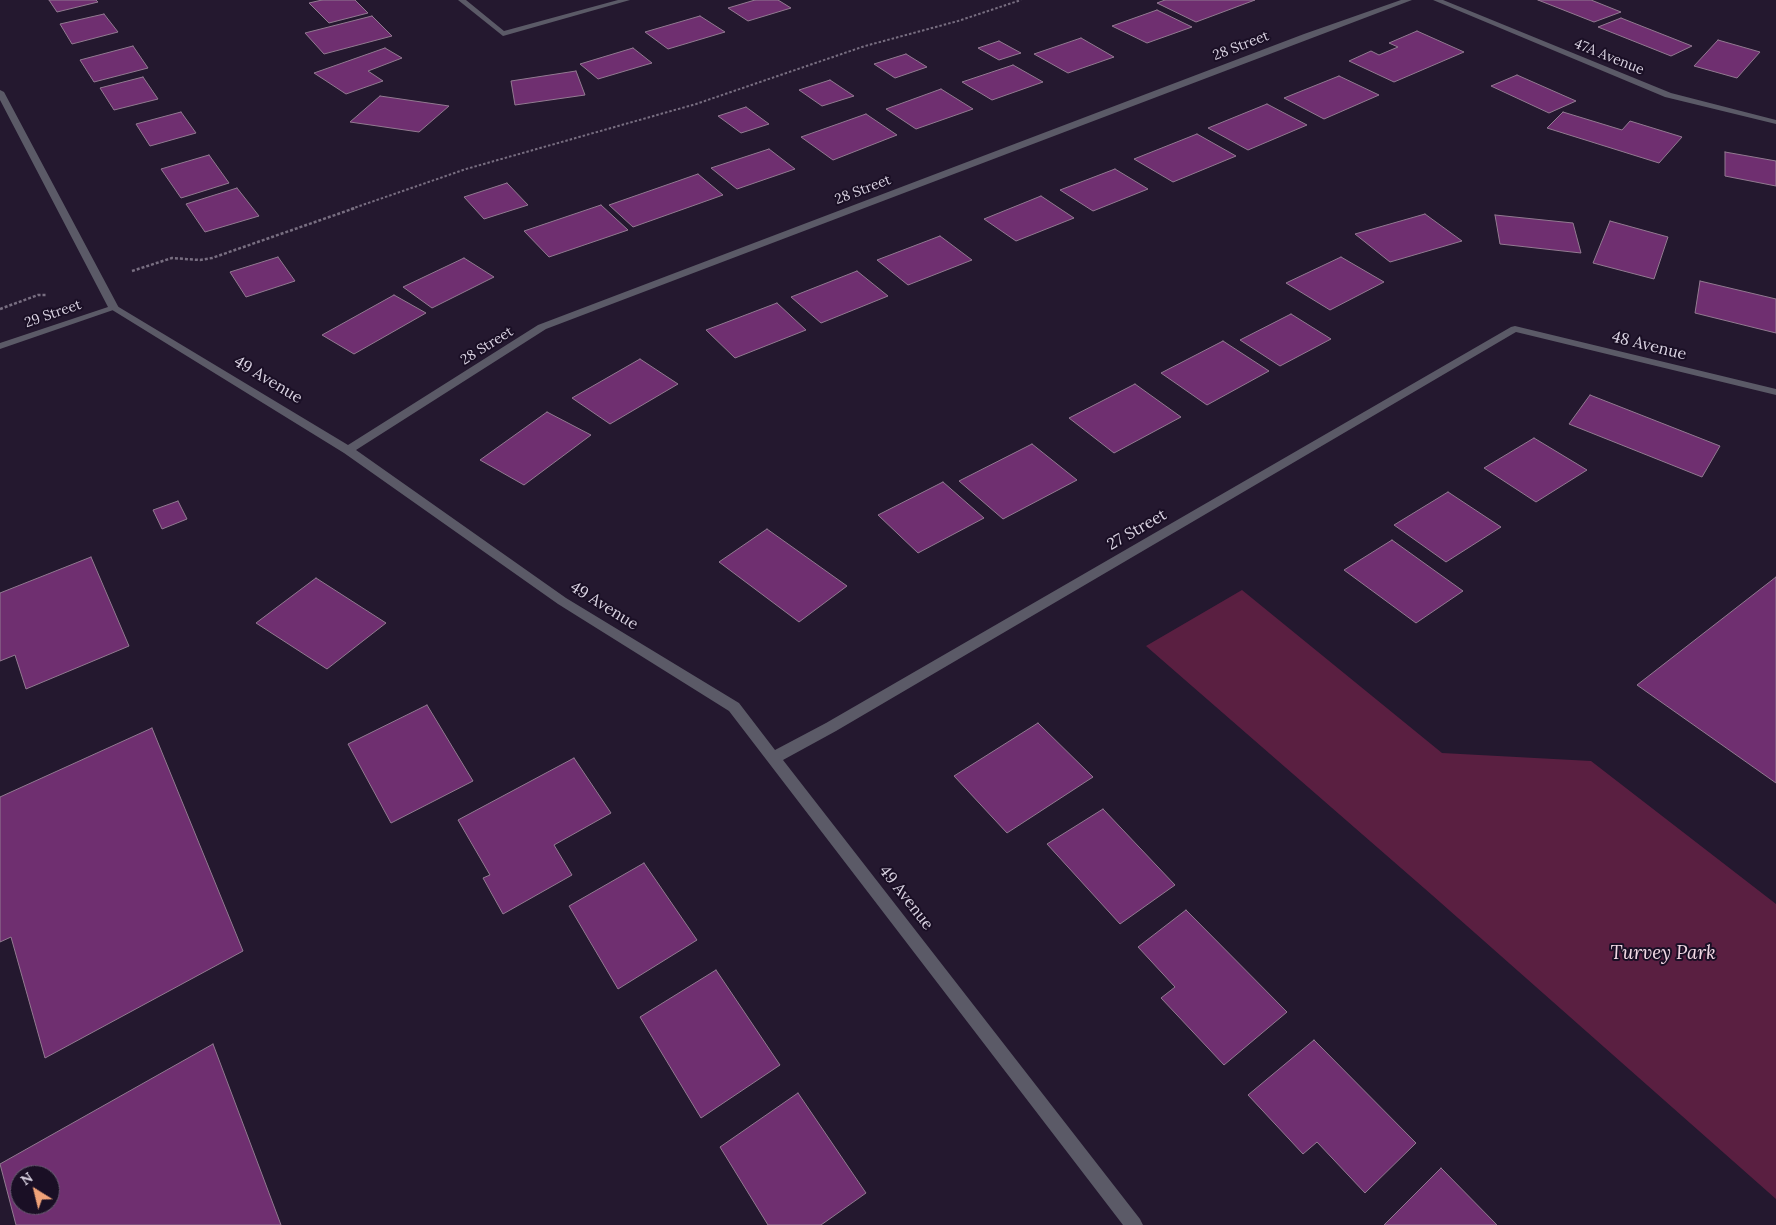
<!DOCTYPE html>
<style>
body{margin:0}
#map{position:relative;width:1776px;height:1225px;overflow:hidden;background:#24182f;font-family:Lora,serif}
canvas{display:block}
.north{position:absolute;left:10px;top:1165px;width:50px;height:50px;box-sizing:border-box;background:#1a0f25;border:1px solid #675d71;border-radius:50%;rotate:324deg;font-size:14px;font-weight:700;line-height:20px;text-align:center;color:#dad3e2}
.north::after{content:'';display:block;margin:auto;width:18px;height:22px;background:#f0a279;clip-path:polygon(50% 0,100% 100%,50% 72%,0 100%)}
</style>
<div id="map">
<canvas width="1776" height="1225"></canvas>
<div class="north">N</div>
</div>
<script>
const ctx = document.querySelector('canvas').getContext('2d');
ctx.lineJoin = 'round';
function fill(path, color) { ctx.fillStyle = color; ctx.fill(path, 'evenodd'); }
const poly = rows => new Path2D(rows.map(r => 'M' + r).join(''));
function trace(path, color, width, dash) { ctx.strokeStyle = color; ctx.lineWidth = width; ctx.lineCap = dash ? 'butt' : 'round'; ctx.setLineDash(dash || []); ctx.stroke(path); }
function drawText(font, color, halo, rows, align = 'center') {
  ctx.font = font + ' Lora,serif'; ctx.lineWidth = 4; ctx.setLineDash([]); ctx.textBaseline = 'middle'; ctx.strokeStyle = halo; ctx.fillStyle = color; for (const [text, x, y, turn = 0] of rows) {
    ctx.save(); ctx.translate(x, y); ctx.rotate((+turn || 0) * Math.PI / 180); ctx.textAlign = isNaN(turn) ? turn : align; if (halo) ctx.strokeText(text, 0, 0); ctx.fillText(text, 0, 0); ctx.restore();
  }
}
const green = poly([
 [1242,590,1442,753,1591,761,1776,904,1776,1199,1432,895,1146,646]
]);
const building = poly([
 [49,0,96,0,98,2,57,12,49,0],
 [322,0,355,0,368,13,329,23,309,3,322,0],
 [755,0,778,0,791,8,748,21,728,8,755,0],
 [1165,0,1255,0,1196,22,1157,3,1165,0],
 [1538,0,1591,0,1621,12,1594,22,1538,0],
 [1157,10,1192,27,1147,43,1112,26,1157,10],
 [104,14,118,32,72,44,60,24,104,14],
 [372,16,392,36,324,54,305,33,372,16],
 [700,16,725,32,668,49,645,32,700,16],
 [1621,18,1692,46,1671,56,1598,27,1621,18],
 [1417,31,1464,52,1394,82,1349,61,1371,51,1379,55,1398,47,1389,43,1417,31],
 [1081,38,1114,57,1068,73,1034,54,1081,38],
 [1718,40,1760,52,1737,78,1694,66,1718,40],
 [999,41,1021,53,999,60,978,48,999,41],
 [133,46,148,68,94,82,80,60,133,46],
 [385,48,402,58,368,71,383,81,346,94,314,73,385,48],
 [633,48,652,63,598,79,580,64,633,48],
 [906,54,927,67,895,78,874,64,906,54],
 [1013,65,1043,82,992,100,962,82,1013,65],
 [576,71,585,95,515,105,511,81,576,71],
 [1517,75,1576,101,1549,113,1491,86,1517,75],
 [1339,76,1379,95,1324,119,1284,98,1339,76],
 [143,77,158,99,114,110,100,88,143,77],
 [830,80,854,96,822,106,799,90,830,80],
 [941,89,973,109,916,129,886,109,941,89],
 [380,96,449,106,419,132,350,122,380,96],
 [1267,104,1307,125,1248,150,1208,128,1267,104],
 [746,107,769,124,741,133,718,116,746,107],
 [181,112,196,133,150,146,136,124,181,112],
 [1563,112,1622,130,1630,121,1682,137,1659,163,1547,128,1563,112],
 [866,114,897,135,833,160,801,137,866,114],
 [1197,134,1236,156,1173,182,1134,159,1197,134],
 [769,149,795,169,737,189,711,168,769,149],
 [1725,152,1776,161,1776,186,1725,176,1725,152],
 [209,155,229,183,181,198,161,169,209,155],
 [1115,169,1148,189,1093,211,1060,190,1115,169],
 [698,174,723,195,633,227,609,205,698,174],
 [507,183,528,205,484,219,464,197,507,183],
 [237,188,259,216,205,232,186,204,237,188],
 [1041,196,1074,218,1016,241,984,219,1041,196],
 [601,205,628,230,549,257,524,231,601,205],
 [1425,214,1462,241,1390,262,1355,234,1425,214],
 [1495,215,1573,223,1581,253,1500,244,1495,215],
 [1610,221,1668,237,1654,279,1593,263,1610,221],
 [940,236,972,260,908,285,877,260,940,236],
 [278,257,295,281,246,297,230,272,278,257],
 [1341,257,1384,282,1330,310,1286,283,1341,257],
 [464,258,494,277,432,308,403,287,464,258],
 [857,271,888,296,821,323,791,297,857,271],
 [1700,281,1776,299,1776,333,1695,313,1700,281],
 [394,295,426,313,354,354,322,335,394,295],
 [777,303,806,330,735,358,706,330,777,303],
 [1291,314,1331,339,1280,366,1240,340,1291,314],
 [1223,341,1269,371,1207,405,1161,373,1223,341],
 [640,359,678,384,610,424,572,398,640,359],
 [1135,384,1181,417,1114,453,1069,418,1135,384],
 [1590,395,1720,446,1702,477,1569,424,1590,395],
 [547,412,591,435,524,485,480,460,547,412],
 [1534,438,1587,470,1536,502,1484,468,1534,438],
 [1032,444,1077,480,1003,519,959,481,1032,444],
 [943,482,984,518,918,553,878,515,943,482],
 [1448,492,1501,527,1446,562,1394,525,1448,492],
 [178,501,187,519,162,529,153,510,178,501],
 [767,529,847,586,799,622,719,562,767,529],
 [1392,540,1463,591,1416,623,1344,570,1392,540],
 [91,557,129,646,26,689,15,655,0,661,0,593,91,557],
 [1776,577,1776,783,1637,685,1776,577],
 [316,578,386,623,327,669,256,623,316,578],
 [427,705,473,781,391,823,348,744,427,705],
 [1038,723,1093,777,1007,833,954,776,1038,723],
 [152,728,243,951,45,1058,11,937,0,942,0,797,152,728],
 [574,758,611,813,554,845,572,875,503,914,483,878,490,875,458,820,574,758],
 [1103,809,1175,885,1120,924,1047,844,1103,809],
 [644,863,697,940,618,989,569,906,644,863],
 [1186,910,1287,1012,1224,1065,1161,998,1175,987,1138,947,1186,910],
 [716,970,780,1065,701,1118,640,1017,716,970],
 [1314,1040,1416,1143,1365,1193,1317,1142,1303,1154,1248,1095,1314,1040],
 [213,1044,281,1225,16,1225,0,1164,213,1044],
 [20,1175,50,1175,50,1205,20,1205,20,1175],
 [798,1093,866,1193,821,1225,768,1225,720,1147,798,1093],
 [1441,1168,1497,1225,1384,1225,1441,1168]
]);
const pathFar1 = poly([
 [351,209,466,169,696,104,865,46,958,21,1021,0]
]);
const path = poly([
 [132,271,172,258,200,260,212,258,355,208],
 [0,309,38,295,47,295]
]);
const minor = poly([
 [458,0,466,0,504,31,618,0,630,0,503,36,458,0],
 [1401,0,1412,0,546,329,356,450,566,598,739,703,775,750,826,723,1511,327,1515,326,1776,389,1776,395,1516,332,836,731,783,760,1140,1219,1143,1225,1123,1225,729,711,558,604,344,453,109,308,111,306,117,306,348,445,538,325,1304,34,1401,0],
 [1433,0,1443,0,1671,93,1776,120,1776,124,1665,97,1433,0]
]);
const tertiary = poly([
 [0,90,4,92,119,308,0,349,0,343,108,307,0,100,0,90]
]);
const farStreetnames = [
 ["28 Street",1241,46,-21],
 ["47A Avenue",1609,57,22],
 ["28 Street",863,190,-21],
 ["29 Street",53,314,-19],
 ["28 Street",487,346,-32]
];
const streetNames = [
 ["48 Avenue",1649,346,14],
 ["49 Avenue",268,380,31],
 ["27 Street",1137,530,-30],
 ["49 Avenue",604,606,32],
 ["49 Avenue",906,898,52]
];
const nearParknames = [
 ["Turvey Park",1663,954]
];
fill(green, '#5a1f41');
fill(building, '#6f2f70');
trace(building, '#927a91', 1);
trace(pathFar1, '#786e81', 2, [2.5, 2]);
trace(path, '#786e81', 2.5, [3, 2]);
fill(minor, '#5b5a67');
fill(tertiary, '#5b5a67');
drawText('14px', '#dad3e2', '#1a0f25', farStreetnames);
drawText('16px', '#dad3e2', '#1a0f25', streetNames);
drawText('italic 19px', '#f2d9e5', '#1a0f25', nearParknames);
</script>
